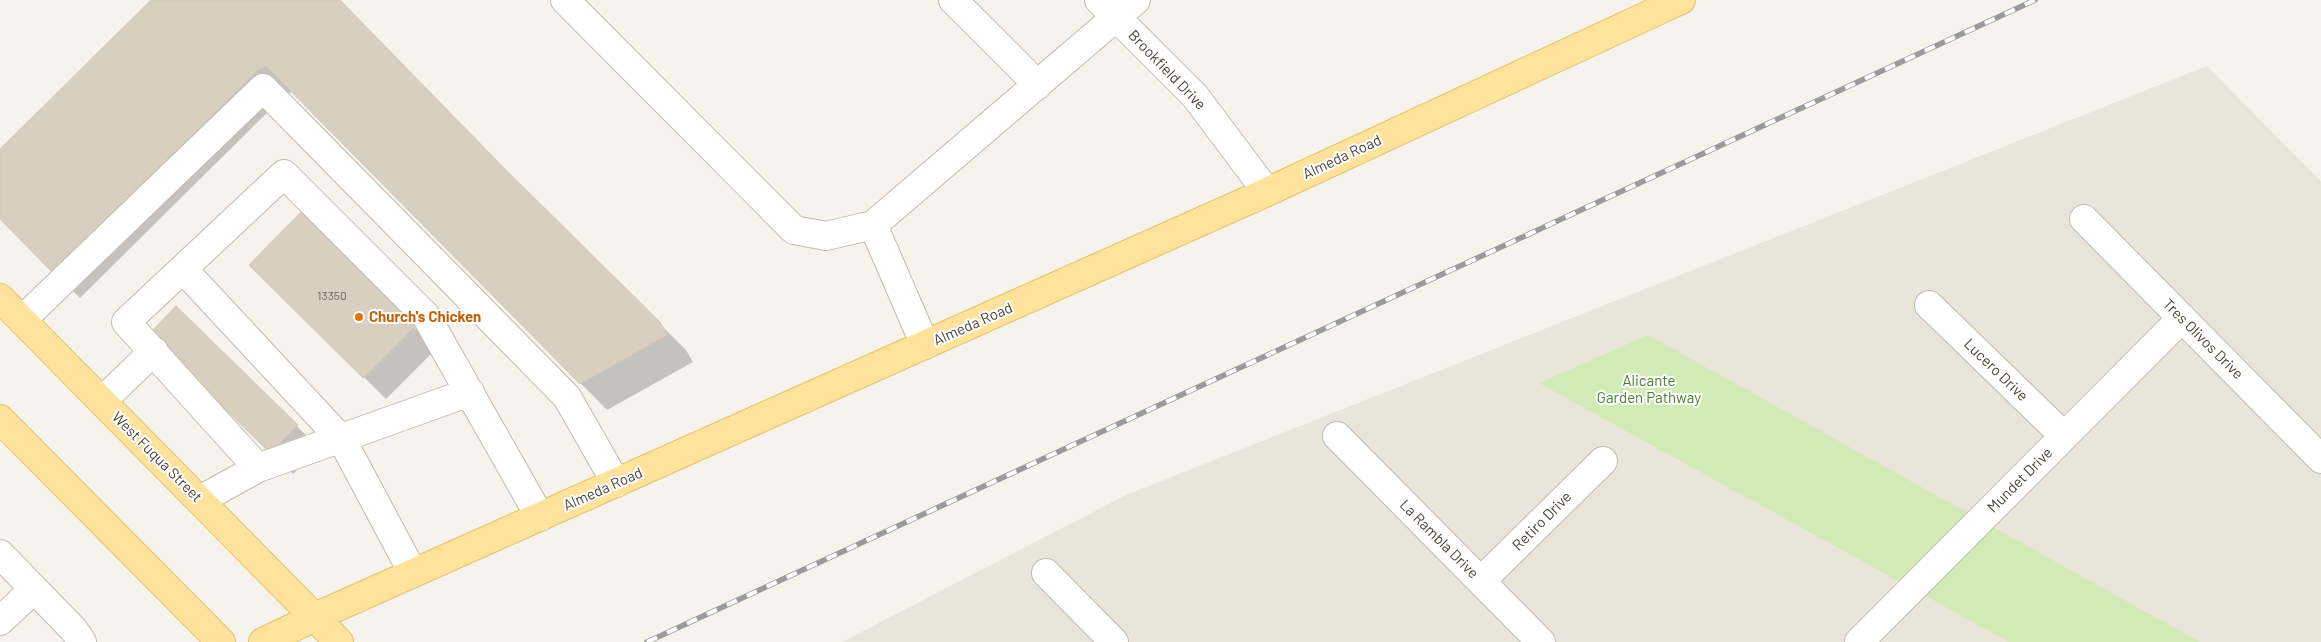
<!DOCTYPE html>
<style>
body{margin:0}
canvas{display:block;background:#f6f3ec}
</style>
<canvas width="2321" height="642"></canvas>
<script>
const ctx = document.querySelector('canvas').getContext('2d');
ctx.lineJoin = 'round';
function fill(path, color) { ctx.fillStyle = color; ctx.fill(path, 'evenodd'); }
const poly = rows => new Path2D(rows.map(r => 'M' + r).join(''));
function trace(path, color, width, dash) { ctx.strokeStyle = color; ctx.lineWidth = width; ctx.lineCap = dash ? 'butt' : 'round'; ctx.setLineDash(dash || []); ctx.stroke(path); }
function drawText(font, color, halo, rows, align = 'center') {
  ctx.font = font + ' Barlow,sans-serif'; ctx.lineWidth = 4; ctx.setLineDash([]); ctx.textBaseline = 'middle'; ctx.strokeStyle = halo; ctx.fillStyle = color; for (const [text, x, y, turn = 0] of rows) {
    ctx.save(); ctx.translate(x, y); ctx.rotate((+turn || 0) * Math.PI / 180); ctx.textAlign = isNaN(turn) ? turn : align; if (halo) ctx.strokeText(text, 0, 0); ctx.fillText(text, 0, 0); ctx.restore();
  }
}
const residential = poly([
 [2207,66,2321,181,2321,642,842,642,1126,495]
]);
const green = poly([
 [1648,335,2200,642,2009,642,1539,383]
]);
const shadow = poly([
 [152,0,339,0,523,188,686,350,693,362,607,410,293,91,284,96,80,298,0,217,0,150],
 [301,214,436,349,386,399,251,265],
 [176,308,319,448,293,474,151,334]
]);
const building = poly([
 [151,0,340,0,504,168,660,322,667,335,580,384,266,66,258,70,53,273,0,219,0,149,151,0],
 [301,212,415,326,363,378,249,265,301,212],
 [176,306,298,425,270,453,149,334,176,306]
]);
const minor = poly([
 [565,0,794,230,826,236,873,225,1136,0],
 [953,0,1038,85],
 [1099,0,1195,96,1267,192],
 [2084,219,2321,459],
 [873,225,925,345],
 [183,269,342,440,413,573],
 [1929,305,2064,436],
 [22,320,263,88,567,397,616,483],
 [102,401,154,351],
 [1337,436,1541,642],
 [258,468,126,322,284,174,426,316,540,517],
 [200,500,258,468,470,392],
 [0,554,74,630,82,642],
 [1046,573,1114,642],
 [1481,581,1603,461],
 [0,621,34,589],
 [1859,642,2182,318]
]);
const major = poly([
 [0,298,339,642],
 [0,419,221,642],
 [263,642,315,617,1267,192,1681,0]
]);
const rail = poly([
 [647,642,2035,0]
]);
const markers = [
 [359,317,5,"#e8710a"]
];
const numberNames = [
 ["13350",332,296]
];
const streetNames = [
 ["Brookfield Drive",1167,70,46],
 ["Almeda Road",1342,157,-25],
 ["Almeda Road",973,324,-24],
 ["Tres Olivos Drive",2203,339,45],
 ["Lucero Drive",1996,370,44],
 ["West Fuqua Street",157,457,45],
 ["Mundet Drive",2020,480,-45],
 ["Almeda Road",603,489,-24],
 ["Retiro Drive",1542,521,-45],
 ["La Rambla Drive",1439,539,45]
];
const foodNames = [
 ["Church's Chicken",369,317]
];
const parkNames = [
 ["Alicante",1649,381],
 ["Garden Pathway",1649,398]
];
fill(residential, '#eae5da');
fill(green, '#d2eab5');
fill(shadow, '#0003');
fill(building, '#d8cfc1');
trace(building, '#d3c7b4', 1);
trace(minor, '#c2bbae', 30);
trace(major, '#e6c16a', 30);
trace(minor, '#fff', 28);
trace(major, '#ffe39c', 28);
trace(rail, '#9a9a9a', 5.5);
trace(rail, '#fff', 4, [11]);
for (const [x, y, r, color] of markers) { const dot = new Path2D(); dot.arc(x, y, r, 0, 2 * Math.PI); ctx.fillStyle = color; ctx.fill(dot); trace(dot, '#fff', 2); }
drawText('12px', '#6e675b', null, numberNames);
drawText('15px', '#4b4439', '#fff', streetNames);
drawText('bold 15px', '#c56008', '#fff', foodNames, 'left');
drawText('15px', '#4a7f2a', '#fff', parkNames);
</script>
